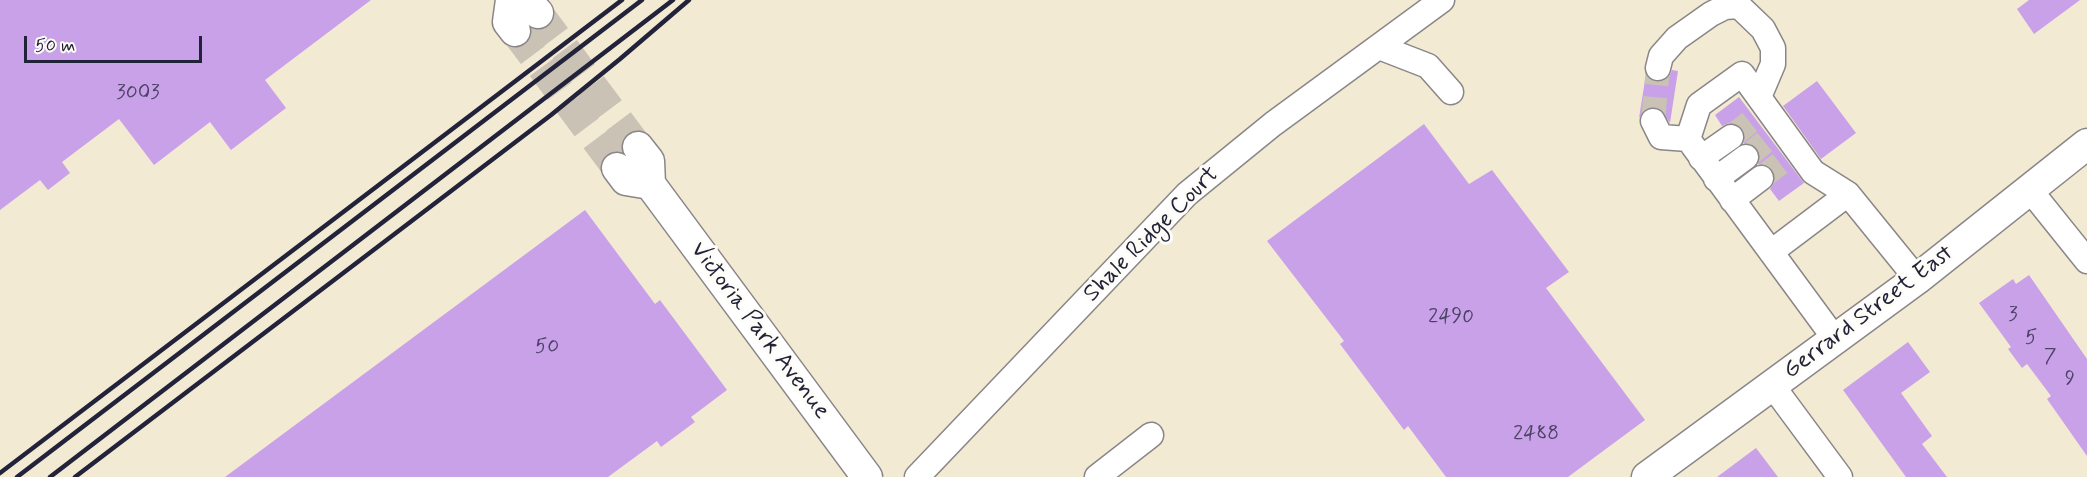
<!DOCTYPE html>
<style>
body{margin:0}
#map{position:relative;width:2087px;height:477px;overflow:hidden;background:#f3ead4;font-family:Mynerve,sans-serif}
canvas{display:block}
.scale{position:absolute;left:24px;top:36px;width:178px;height:27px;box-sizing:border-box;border:3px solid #22223b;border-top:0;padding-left:8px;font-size:18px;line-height:21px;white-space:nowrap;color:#22223b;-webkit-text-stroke:4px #fdfcf7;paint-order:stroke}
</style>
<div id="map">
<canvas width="2087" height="477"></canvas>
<div class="scale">50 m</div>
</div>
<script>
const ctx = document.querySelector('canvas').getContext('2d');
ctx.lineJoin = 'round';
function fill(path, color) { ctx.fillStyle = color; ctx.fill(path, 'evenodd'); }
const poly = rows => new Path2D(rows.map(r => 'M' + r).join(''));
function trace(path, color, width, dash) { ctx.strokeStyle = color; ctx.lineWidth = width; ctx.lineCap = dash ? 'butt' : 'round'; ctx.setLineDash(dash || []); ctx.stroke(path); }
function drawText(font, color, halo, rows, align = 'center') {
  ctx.font = font + ' Mynerve,sans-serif'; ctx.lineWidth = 6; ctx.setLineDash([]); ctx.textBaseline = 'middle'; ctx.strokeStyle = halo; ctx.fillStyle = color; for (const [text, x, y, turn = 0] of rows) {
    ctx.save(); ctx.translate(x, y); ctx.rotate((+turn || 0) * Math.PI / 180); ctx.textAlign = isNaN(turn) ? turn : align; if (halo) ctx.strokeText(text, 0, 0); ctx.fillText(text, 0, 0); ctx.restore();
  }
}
const building = poly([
 [0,0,371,0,265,80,286,108,231,150,210,122,154,165,119,119,62,162,70,173,48,190,40,180,0,210],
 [2029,0,2080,0,2034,34,2017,9],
 [1672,70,1678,71,1670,123,1661,110,1654,107,1646,109,1639,118,1646,74,1654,82,1661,82,1669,77],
 [1817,81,1856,133,1821,159,1783,106],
 [1739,97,1804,183,1779,201,1770,189,1774,183,1775,176,1773,170,1766,165,1758,164,1760,156,1757,148,1751,144,1744,143,1745,135,1742,128,1738,124,1729,123,1722,126,1715,115],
 [1424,124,1469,184,1492,170,1569,272,1546,288,1645,420,1568,477,1446,477,1408,426,1404,430,1340,344,1344,341,1267,241],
 [585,210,655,304,660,300,727,390,691,417,695,422,661,447,657,441,608,477,225,477],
 [2029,275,2087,359,2087,456,2047,399,2051,396,2027,364,2022,368,2008,349,2011,347,1979,303,2013,279,2016,284],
 [1908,342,1930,372,1901,393,1932,436,1922,444,1947,477,1906,477,1843,390],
 [1756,448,1778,477,1717,477]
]);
const minorTunnel = poly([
 [1653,121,1658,68],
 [1731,137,1755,118],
 [1746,157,1770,138],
 [1761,178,1786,159]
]);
const majorTunnel = poly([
 [538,13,638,147],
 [515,31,617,168]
]);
const minor = poly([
 [1379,47,1428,66,1451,92],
 [1658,68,1661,56,1677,38,1711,14,1725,7,1739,6,1763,29,1773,48,1773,64,1759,97],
 [1653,121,1661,137,1688,139],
 [1701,158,1731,137],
 [1716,179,1746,157],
 [2030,190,2087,261],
 [1732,200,1761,178],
 [1771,252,1848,194],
 [1835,339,1688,139,1699,105,1742,74,1813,172,1848,194,1917,279],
 [1772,385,1840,477],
 [917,477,1187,194,1273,124,1442,0],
 [1097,477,1151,435]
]);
const major = poly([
 [511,0,508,22,515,31],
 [511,0,531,5,538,13],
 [638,147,649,161,650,184,867,477],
 [617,168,626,180,650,184],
 [1647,477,1917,279,2087,144]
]);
const rail = poly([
 [0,473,622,0],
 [17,477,642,0],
 [50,477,673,0],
 [75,477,551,115,620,59,689,0]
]);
const numberNames = [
 ["3003",138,94],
 ["3",2013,316],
 ["2490",1451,318],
 ["5",2031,339],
 ["50",547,348],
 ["7",2050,358],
 ["9",2070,380],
 ["2488",1536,435]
];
const streetNames = [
 ["Shale Ridge Court",1152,235,-45],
 ["Gerrard Street East",1869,313,-37],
 ["Victoria Park Avenue",759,331,53]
];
fill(building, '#c9a1e8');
trace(minorTunnel, '#c9c2b5', 24, [24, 12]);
trace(majorTunnel, '#c9c2b5', 30, [30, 15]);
trace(minor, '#8a8688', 27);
trace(major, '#8a8688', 33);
trace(minor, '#fff', 24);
trace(major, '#fff', 30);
trace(rail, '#22223b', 4.5);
drawText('21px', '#4c4266', null, numberNames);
drawText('24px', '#22223b', '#fdfcf7', streetNames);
</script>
